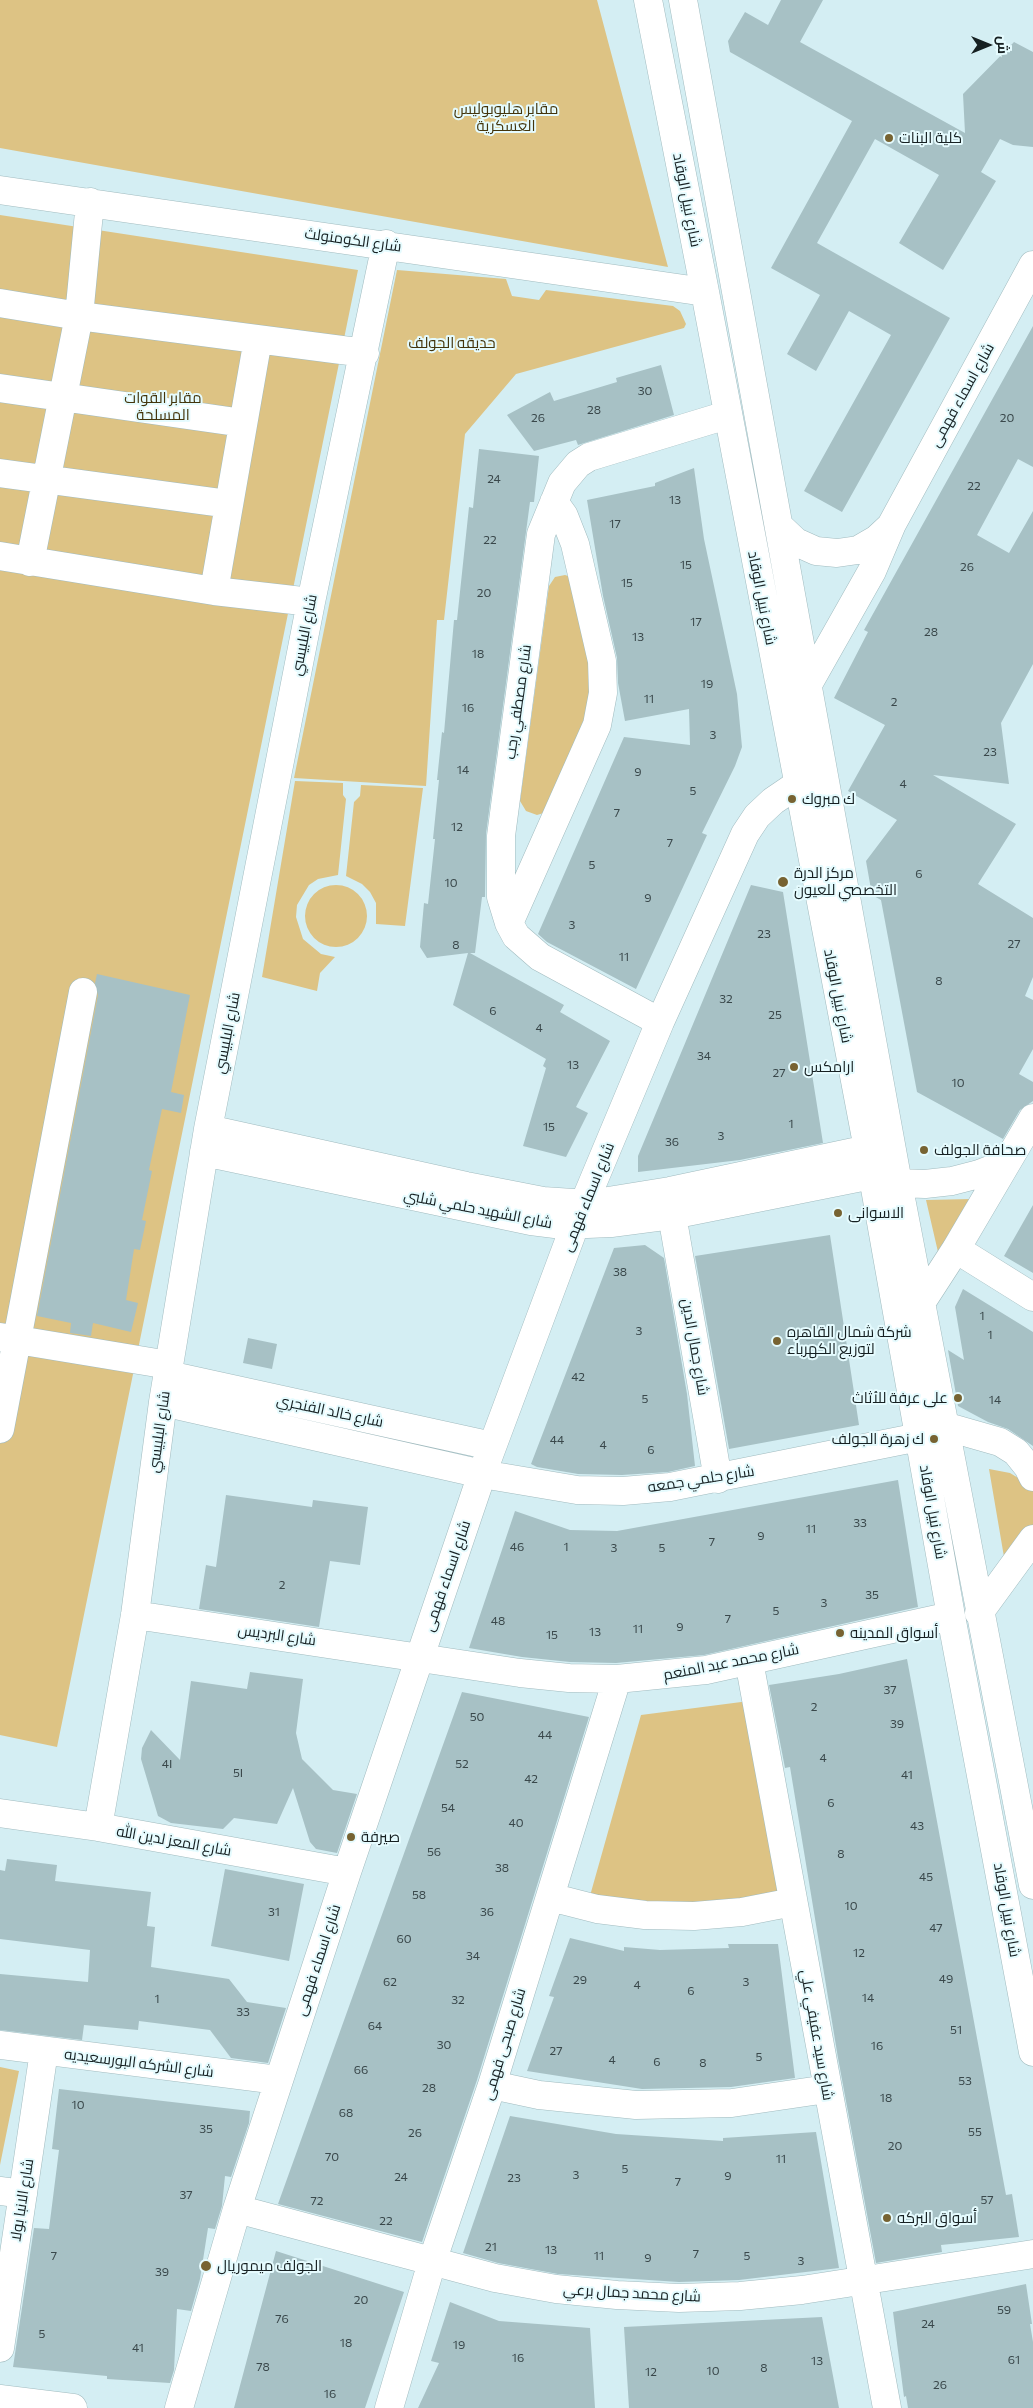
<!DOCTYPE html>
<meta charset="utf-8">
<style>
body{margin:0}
#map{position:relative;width:1033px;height:2408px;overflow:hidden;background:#d4eef3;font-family:Commissioner,Cairo,sans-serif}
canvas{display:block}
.north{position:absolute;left:963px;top:20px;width:50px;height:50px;-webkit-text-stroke:4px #e5fbfe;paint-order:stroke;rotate:90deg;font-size:14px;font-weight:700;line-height:20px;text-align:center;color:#162022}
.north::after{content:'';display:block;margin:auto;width:18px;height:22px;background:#162022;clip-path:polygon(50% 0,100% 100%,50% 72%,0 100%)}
</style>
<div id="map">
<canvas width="1033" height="2408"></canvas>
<div class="north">ش</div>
</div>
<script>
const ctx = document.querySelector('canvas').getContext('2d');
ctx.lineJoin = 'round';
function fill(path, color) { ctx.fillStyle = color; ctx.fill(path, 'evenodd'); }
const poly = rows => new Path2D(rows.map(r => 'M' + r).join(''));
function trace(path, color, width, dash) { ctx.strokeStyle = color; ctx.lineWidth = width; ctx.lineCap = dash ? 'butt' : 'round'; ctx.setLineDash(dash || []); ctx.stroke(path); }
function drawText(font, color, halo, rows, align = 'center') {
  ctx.font = font + ' Commissioner,Cairo,sans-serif'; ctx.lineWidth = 4; ctx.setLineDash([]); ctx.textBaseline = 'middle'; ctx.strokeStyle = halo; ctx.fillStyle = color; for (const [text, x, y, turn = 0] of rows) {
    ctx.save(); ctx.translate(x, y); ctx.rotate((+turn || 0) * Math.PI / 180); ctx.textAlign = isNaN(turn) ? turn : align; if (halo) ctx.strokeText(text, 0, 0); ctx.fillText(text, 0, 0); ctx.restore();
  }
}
const green = poly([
 [0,0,597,0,668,267,0,148],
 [0,215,358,270,57,1747,0,1735],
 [397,270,506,279,512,296,539,300,546,290,673,306,680,311,686,324,684,328,516,374,465,434,444,620,437,620,426,786,294,778],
 [565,575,571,577,598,700,547,812,537,815,526,811,520,801,549,586,555,577],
 [295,781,343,783,343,795,346,799,338,875,318,879,309,885,297,905,296,917,303,939,321,954,335,957,320,973,317,991,262,977],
 [361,785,423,788,405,926,376,924,376,903,370,892,362,884,346,876,354,802,360,796],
 '305 916a31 31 0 1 1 62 0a31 31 0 1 1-62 0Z',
 [972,1199,938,1252,926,1200],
 [989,1469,1010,1473,1033,1487,1033,1562,1010,1592],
 [749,1701,783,1919,689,1924,584,1917,641,1715],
 [0,2067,19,2071,0,2165]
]);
const building = poly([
 [781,0,823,0,800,42,965,133,963,94,1014,42,1033,52,1033,147,1013,145,1000,139,981,172,996,181,943,270,899,243,939,175,875,139,817,243,950,318,842,512,804,491,891,335,849,311,816,371,787,354,820,295,771,268,852,121,730,52,728,41,745,12,768,25],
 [1033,326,1033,467,1018,459,977,535,1009,553,1033,511,1033,664,1001,723,1009,784,933,775,1016,824,978,884,1033,918,1033,977,1025,996,1033,1000,1033,1049,1019,1074,1033,1082,1033,1101,1020,1110,1003,1139,917,1092,881,900,872,895,866,861,897,820,848,791,885,725,834,698,868,632,864,630],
 [661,365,674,415,578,445,576,440,534,451,507,415,550,392,554,401,617,382,616,378],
 [479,449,539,456,534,502,530,502,526,532,486,834,485,897,482,897,475,953,470,953,564,1005,560,1012,610,1041,576,1107,588,1113,566,1157,523,1146,546,1068,543,1066,546,1059,453,1005,468,953,427,958,420,947,424,903,428,904,435,839,433,839,439,780,437,780,442,732,444,733,454,620,457,620,469,507,473,508],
 [694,468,704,539,737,694,742,747,735,766,702,833,707,835,636,989,547,942,538,934,624,737,690,745,689,709,625,721,618,683,617,658,603,596,587,500,655,486,655,483],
 [751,885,783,892,823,1143,740,1160,638,1172,638,1156],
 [97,974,190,995,171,1092,184,1095,181,1113,162,1109,149,1170,152,1171,142,1220,146,1221,140,1250,134,1249,126,1300,138,1303,131,1332,93,1323,91,1336,70,1333,71,1323,37,1316,98,995,95,983],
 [1033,1205,1033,1273,1004,1256],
 [830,1235,859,1425,729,1449,695,1256],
 [645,1245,664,1258,687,1394,695,1466,668,1472,622,1475,578,1474,537,1467,531,1464,614,1248],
 [963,1289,1033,1332,1033,1446,1008,1429,988,1422,958,1406,948,1350,964,1360,955,1307],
 [248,1338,277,1344,272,1369,243,1363],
 [898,1480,918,1607,704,1655,616,1663,570,1662,522,1657,469,1648,515,1511,570,1530,617,1531],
 [226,1495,312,1507,313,1500,368,1507,360,1565,330,1561,319,1627,199,1609,206,1565,216,1567],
 [907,1659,1006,2195,1012,2194,1019,2237,941,2245,942,2252,876,2263,838,2058,790,1767,785,1768,769,1685,839,1674],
 [250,1672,303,1679,296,1733,302,1759,333,1790,357,1794,337,1853,316,1849,310,1842,293,1788,277,1824,234,1818,223,1829,171,1823,158,1816,141,1759,142,1748,151,1730,180,1760,191,1681,247,1689],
 [462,1692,589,1717,477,2080,422,2242,278,2204],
 [7,1859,57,1865,55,1881,151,1892,147,1926,155,1927,151,1967,229,1979,247,2002,286,2008,268,2063,231,2058,210,2030,139,2021,138,2030,84,2025,82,2040,0,2030,0,1974,88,1982,90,1950,0,1939,0,1870,5,1871],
 [225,1869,304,1884,289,1961,211,1946],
 [570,1938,624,1951,624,1947,660,1950,729,1948,728,1944,778,1944,795,2078,731,2087,642,2089,527,2071,554,1997,549,1996],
 [59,2089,250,2111,249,2123,231,2177,225,2176,222,2206,215,2229,208,2228,200,2279,191,2311,177,2309,174,2370,170,2383,107,2379,107,2376,13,2367,34,2228,49,2229,59,2150,52,2149],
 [510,2116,616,2134,723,2141,723,2138,816,2132,839,2268,739,2280,679,2282,558,2274,498,2263,463,2253],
 [276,2251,404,2292,365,2408,234,2408],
 [1026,2284,1032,2324,1030,2324,1033,2342,1033,2408,908,2408,906,2396,904,2397,893,2312],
 [450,2302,499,2321,590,2328,595,2408,418,2408,439,2363,431,2361],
 [822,2317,839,2408,629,2408,624,2327]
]);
const minor = poly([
 [648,0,705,292,868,1149,951,1616,1033,2052],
 [683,0,898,1183,1033,1885],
 [0,190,705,292],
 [0,303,79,316,365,353],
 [0,388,243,423],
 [0,473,229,504],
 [780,527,796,542,816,551,837,553,858,550,877,539,891,526],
 [0,556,214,591,311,602],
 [30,562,79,316,90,202],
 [214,591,258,339],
 [807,686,872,571,892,524,1033,265],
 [509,923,597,725,603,693,602,661,575,544,564,516,554,502],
 [660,1022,540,957,516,936,509,923,501,897,501,836,541,534,562,483,578,464,589,457,727,415],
 [208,1129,466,1186,543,1201,573,1203,602,1202,670,1191,868,1149],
 [204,1152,531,1221,563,1225,611,1223,672,1215,872,1175],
 [898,1183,925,1184,952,1181,979,1174,1005,1164],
 [672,1215,718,1479],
 [956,1249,1033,1297],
 [921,1303,956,1249,1033,1118],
 [0,1337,169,1365],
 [168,1375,492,1446],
 [163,1402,482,1474,577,1490,623,1491,670,1487,919,1437],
 [944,1426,1000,1442,1016,1452,1028,1467,1033,1477],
 [0,1429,83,992],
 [979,1613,1033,1539],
 [135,1615,520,1673,569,1678,617,1679,706,1670,951,1616],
 [749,1661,887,2408],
 [0,1813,98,1827,347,1872],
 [98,1827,135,1615,163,1402,208,1129,311,602,386,244],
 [550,1897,597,1909,645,1915,694,1916,742,1912,793,1902],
 [0,2045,278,2080],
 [492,2085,539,2095,636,2105,732,2103,827,2089],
 [0,2191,23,2194],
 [237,2209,495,2278,556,2289,617,2295,679,2298,740,2296,802,2290,1033,2254],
 [0,2348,44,2051],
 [0,2399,73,2408],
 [179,2408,237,2209,347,1872,482,1474,575,1225,660,1022,745,834,757,816,773,801,798,784],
 [389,2408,432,2262,492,2085,617,1679]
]);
const markers = [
 [889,138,5,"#776332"],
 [792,799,5,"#776332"],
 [783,882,6,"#776332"],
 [794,1067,5,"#776332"],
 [924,1150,5,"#776332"],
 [838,1213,5,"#776332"],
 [777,1341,5,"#776332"],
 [958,1398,5,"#776332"],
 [934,1439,5,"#776332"],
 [840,1633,5,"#776332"],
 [351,1837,5,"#776332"],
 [887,2218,5,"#776332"],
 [206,2266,6,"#776332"]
];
const numberNames = [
 ["30",645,391],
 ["28",594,410],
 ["26",538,418],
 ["20",1007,418],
 ["24",494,479],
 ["22",974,486],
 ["13",675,500],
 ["17",615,524],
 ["22",490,540],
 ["15",686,565],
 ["26",967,567],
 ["15",627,583],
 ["20",484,593],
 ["17",696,622],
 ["28",931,632],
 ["13",638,637],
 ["18",478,654],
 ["19",707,684],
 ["11",649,699],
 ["2",894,702],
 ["16",468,708],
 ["3",713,735],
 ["23",990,752],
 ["14",463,770],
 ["9",638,772],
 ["4",903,784],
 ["5",693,791],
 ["7",617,813],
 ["12",457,827],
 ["7",670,843],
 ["5",592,865],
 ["6",919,874],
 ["10",451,883],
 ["9",648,898],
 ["3",572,925],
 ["23",764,934],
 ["27",1014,944],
 ["8",456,945],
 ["11",624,957],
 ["8",939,981],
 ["32",726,999],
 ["6",493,1011],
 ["25",775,1015],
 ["4",539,1028],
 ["34",704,1056],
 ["13",573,1065],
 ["27",779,1073],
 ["10",958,1083],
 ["1",791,1124],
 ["15",549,1127],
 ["3",721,1136],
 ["36",672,1142],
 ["38",620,1272],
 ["1",982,1316],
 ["3",639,1331],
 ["1",990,1335],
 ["42",578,1377],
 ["5",645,1399],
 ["14",995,1400],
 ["44",557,1440],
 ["4",603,1445],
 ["6",651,1450],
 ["33",860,1523],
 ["11",811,1529],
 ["9",761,1536],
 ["7",712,1542],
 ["46",517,1547],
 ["1",566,1547],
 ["3",614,1548],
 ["5",662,1548],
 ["2",282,1585],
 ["35",872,1595],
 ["3",824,1603],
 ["5",776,1611],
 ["7",728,1619],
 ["48",498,1621],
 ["9",680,1627],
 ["11",638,1629],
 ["13",595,1632],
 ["15",552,1635],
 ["37",890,1690],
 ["2",814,1707],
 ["50",477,1717],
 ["39",897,1724],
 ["44",545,1735],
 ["4",823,1758],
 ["4I",167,1764],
 ["52",462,1764],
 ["5I",238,1773],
 ["41",907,1775],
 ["42",531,1779],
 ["6",831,1803],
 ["54",448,1808],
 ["40",516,1823],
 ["43",917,1826],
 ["56",434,1852],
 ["8",841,1854],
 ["38",502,1868],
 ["45",926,1877],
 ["58",419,1895],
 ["10",851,1906],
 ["31",274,1912],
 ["36",487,1912],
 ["47",936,1928],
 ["60",404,1939],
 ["12",859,1953],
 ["34",473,1956],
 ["49",946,1979],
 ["29",580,1980],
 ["62",390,1982],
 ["3",746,1982],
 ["4",637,1985],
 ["6",691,1991],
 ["14",868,1998],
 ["1",157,1999],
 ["32",458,2000],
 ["33",243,2012],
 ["64",375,2026],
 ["51",956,2030],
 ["30",444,2045],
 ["16",877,2046],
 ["27",556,2051],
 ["5",759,2057],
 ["4",612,2060],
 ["6",657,2062],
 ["8",703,2063],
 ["66",361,2070],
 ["53",965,2081],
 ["28",429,2088],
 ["18",886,2098],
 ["10",78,2105],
 ["68",346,2113],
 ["35",206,2129],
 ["55",975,2132],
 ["26",415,2133],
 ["20",895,2146],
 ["70",332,2157],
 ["11",781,2159],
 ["5",625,2169],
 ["3",576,2175],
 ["9",728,2176],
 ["24",401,2177],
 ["23",514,2178],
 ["7",678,2182],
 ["37",186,2195],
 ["57",987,2200],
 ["72",317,2201],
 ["22",386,2221],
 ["21",491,2247],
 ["13",551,2250],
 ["7",696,2254],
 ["7",54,2256],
 ["11",599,2256],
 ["5",747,2256],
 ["9",648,2258],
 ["3",801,2261],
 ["39",162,2272],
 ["20",361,2300],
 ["59",1004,2310],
 ["76",282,2319],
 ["24",928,2324],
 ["5",42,2334],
 ["18",346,2343],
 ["19",459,2345],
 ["41",138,2348],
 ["16",518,2358],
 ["61",1014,2360],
 ["13",817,2361],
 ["78",263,2367],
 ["8",764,2368],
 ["10",713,2371],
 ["12",651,2372],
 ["26",940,2385],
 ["16",330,2394]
];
const parkNames = [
 ["مقابر هليوبوليس",506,109],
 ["العسكرية",506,126],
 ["حديقه الجولف",452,343],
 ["مقابر القوات",163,398],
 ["المسلحة",163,415]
];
const poiNames = [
 ["كلية البنات",899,138],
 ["ك مبروك",802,799],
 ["مركز الدرة",794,873],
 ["التخصصي للعيون",794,890],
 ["ارامكس",804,1067],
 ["صحافة الجولف",934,1150],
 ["الاسوانى",848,1213],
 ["شركة شمال القاهره",787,1332],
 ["لتوزيع الكهرباء",787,1349],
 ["على عرفة للأثاث",948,1398,"right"],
 ["ك زهرة الجولف",924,1439,"right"],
 ["أسواق المدينه",850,1633],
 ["صيرفة",361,1837],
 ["أسواق البركه",897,2218],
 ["الجولف ميموريال",217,2266]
];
const streetNames = [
 ["شارع نبيل الوقاد",687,200,79],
 ["شارع الكومنولث",353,240,8],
 ["شارع اسماء فهمى",962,395,-61],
 ["شارع نبيل الوقاد",762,598,79],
 ["شارع البلبيسي",304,635,-79],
 ["شارع مصطفي رجب",518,702,-82],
 ["شارع نبيل الوقاد",838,996,79],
 ["شارع البلبيسي",227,1033,-79],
 ["شارع اسماء فهمى",588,1197,-68],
 ["شارع الشهيد حلمي شلبي",478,1209,11],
 ["شارع جمال الدين",695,1347,80],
 ["شارع خالد الفنجري",330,1411,12],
 ["شارع البلبيسي",159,1432,-82],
 ["شارع حلمي جمعه",701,1479,-9],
 ["شارع نبيل الوقاد",933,1512,80],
 ["شارع اسماء فهمى",447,1576,-71],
 ["شارع البرديس",277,1635,8],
 ["شارع محمد عبد المنعم",731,1662,-11],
 ["شارع المعز لدين الله",174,1841,10],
 ["شارع نبيل الوقاد",1007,1910,80],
 ["شارع اسماء فهمى",318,1960,-72],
 ["شارع سيد عفيفي علي",817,2035,80],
 ["شارع صبحى فهمى",504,2044,-73],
 ["شارع الشركه البورسعيديه",139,2063,7],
 ["شارع الانبا بولا",22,2200,-81],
 ["شارع محمد جمال برعي",632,2293,3]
];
fill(green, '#ddc384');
fill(building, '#a7c1c5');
trace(minor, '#a1bbbf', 29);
trace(minor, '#fff', 28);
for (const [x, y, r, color] of markers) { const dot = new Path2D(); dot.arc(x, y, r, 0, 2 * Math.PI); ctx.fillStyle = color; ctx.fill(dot); trace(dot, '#e5fbfe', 2); }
drawText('12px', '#3a484b', null, numberNames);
drawText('15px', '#43340b', '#e5fbfe', parkNames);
drawText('15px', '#162022', '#e5fbfe', poiNames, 'left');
drawText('15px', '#162022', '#e5fbfe', streetNames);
</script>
